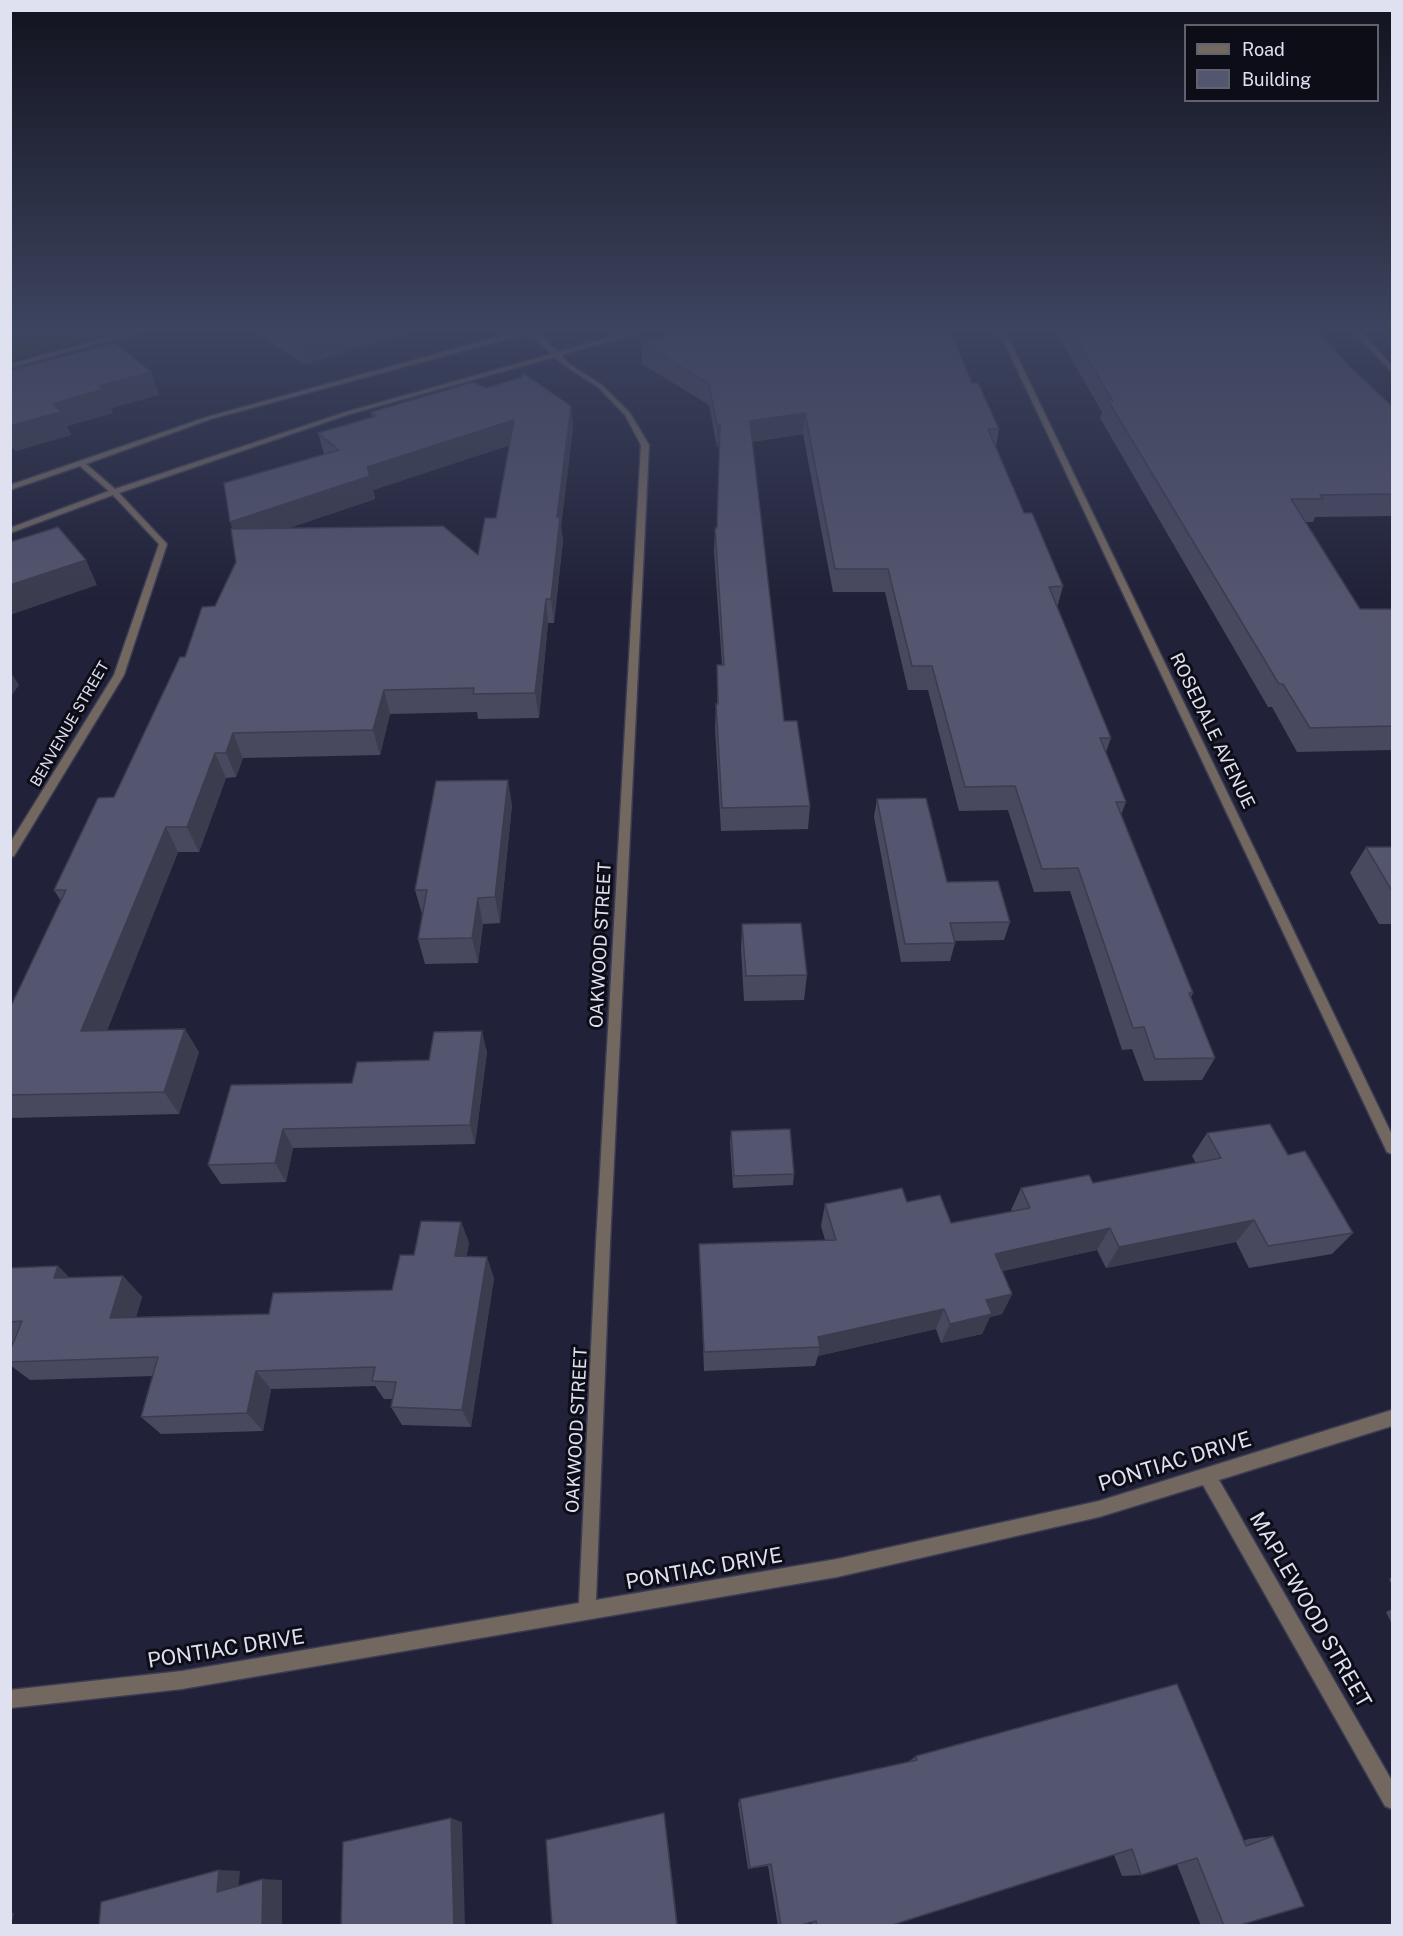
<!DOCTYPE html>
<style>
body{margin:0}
#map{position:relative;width:1403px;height:1936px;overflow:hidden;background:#212239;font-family:"Public Sans",sans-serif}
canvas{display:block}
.frame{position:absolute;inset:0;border:12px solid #dfe1f1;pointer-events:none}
.legend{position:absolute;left:1184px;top:24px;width:195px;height:78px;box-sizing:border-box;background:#0c0d17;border:2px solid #60626e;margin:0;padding:8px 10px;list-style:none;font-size:18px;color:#dfe1f1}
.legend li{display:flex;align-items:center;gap:12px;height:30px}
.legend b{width:30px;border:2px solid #60626e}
</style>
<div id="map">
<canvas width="1403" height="1936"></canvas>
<div class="frame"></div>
<ul class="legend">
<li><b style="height:8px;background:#736860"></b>Road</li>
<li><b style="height:16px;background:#54556f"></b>Building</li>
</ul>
</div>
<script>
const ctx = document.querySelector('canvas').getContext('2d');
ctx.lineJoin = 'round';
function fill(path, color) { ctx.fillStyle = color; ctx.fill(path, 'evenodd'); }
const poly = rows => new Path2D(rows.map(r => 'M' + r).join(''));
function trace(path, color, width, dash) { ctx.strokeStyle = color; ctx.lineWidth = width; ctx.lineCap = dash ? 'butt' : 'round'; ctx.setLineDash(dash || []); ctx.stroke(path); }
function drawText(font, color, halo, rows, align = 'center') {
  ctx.font = font + ' "Public Sans",sans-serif'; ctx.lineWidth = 6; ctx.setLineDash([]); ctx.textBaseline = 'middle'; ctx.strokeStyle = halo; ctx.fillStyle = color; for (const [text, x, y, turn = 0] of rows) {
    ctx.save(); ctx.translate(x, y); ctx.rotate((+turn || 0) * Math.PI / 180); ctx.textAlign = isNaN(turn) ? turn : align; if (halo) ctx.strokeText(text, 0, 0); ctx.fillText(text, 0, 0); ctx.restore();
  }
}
const green = poly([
 [61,329,127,329,11,360,11,342]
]);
const water = poly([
 [11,329,61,329,11,342]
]);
const street = poly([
 [138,329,149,329,10,368,10,364,138,329],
 [527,329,539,329,536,331,558,352,641,329,651,329,561,355,569,364,602,385,630,413,649,445,610,1243,596,1600,837,1559,1099,1501,1392,1410,1392,1426,1219,1480,1392,1781,1392,1809,1385,1806,1203,1485,1099,1517,837,1577,182,1689,10,1708,10,1690,182,1671,579,1603,596,1243,641,445,625,415,598,387,565,366,555,357,350,414,119,493,167,544,124,675,14,856,10,857,10,843,114,675,159,544,113,495,10,533,10,528,109,491,80,466,10,490,10,485,207,417,527,329],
 [530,333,552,354,346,412,115,489,86,464,211,419,530,333],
 [998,329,1004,329,1392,1135,1392,1154,1387,1152,998,329],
 [1351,329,1358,329,1392,366,1392,371,1390,370,1351,329]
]);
const wall = poly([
 [251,329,421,329,305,364,252,332],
 [1054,329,1316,329,1349,366,1392,406,1392,516,1315,517,1313,522,1305,522,1360,609,1392,609,1392,750,1297,752,1272,707,1268,707,1100,418,1102,412],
 [642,343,972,383,999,429,996,446,1024,513,1063,586,1057,608,1111,738,1106,752,1126,802,1121,815,1193,993,1191,997,1215,1058,1202,1080,1144,1081,1132,1049,1122,1050,1070,891,1034,892,1008,810,959,811,928,690,908,690,885,592,833,592,803,434,752,442,784,721,810,806,808,829,721,831,715,728,716,704,717,704,717,665,722,665,714,551,715,528,717,528,720,447,717,447,709,405,642,364],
 [10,370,151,372,159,395,111,408,113,413,67,426,71,435,16,451,10,445],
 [486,388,571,406,573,428,561,526,563,540,554,623,548,623,539,718,478,719,477,712,390,714,380,755,243,758,236,777,226,778,199,852,178,852,107,1030,199,1052,179,1114,10,1118,10,1008,61,901,54,890,114,797,185,657,215,606,236,562,233,529,324,454,318,433,372,417,371,412],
 [509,445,496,518,478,555,289,528,375,499,373,490],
 [877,799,947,882,1010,922,1004,940,954,941,955,943,950,961,901,962,874,817],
 [512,805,500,923,483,924,478,963,425,964,418,939,422,914,415,890],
 [1366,847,1392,847,1392,924,1379,924,1350,873],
 [742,924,807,975,804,1000,744,1001,741,949],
 [487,1052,475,1144,293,1148,286,1182,221,1184,208,1165,352,1083,429,1060],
 [731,1131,794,1174,793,1185,733,1188,730,1143],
 [1207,1133,1288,1155,1353,1233,1332,1254,1249,1268,1236,1242,1106,1268,1097,1250,1002,1271,1012,1294,1002,1314,990,1317,982,1334,941,1343,936,1329,818,1356,815,1366,704,1371,699,1244,825,1240,821,1226,825,1204,907,1202,951,1223,1012,1211,1011,1210,1021,1188,1093,1183,1196,1163,1192,1156],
 [461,1222,469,1243,466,1256,494,1278,471,1427,402,1425,391,1407,393,1399,384,1399,375,1386,271,1389,263,1431,161,1434,141,1417,153,1376,30,1380,10,1365,10,1351,14,1342,10,1342,10,1268,70,1278,123,1276,142,1297,136,1317,269,1314,392,1290,414,1255],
 [1392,1577,1392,1585,1389,1579],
 [1392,1609,1392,1624,1386,1612],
 [916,1756,1243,1841,1248,1839,1273,1836,1237,1926,1201,1926,1177,1864,1141,1875,1122,1876,1114,1855,889,1926,812,1926,812,1922,797,1926,778,1926,768,1866,748,1869,738,1803,740,1799,908,1762]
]);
const shadedWall = poly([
 [342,329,421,329,305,364,300,341],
 [151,372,159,395,111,408,113,413,67,426,71,435,16,451,10,439,10,426,53,404,99,386],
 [571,406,573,428,561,526,563,540,554,623,551,599,557,517],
 [805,413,803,434,749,442,750,421],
 [514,420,517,443,373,490,375,499,238,545,230,522,367,467],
 [720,425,720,447,717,447,717,426],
 [86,560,97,585,10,615,10,585],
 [546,599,548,623,539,718,535,693],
 [10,671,19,685,10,698],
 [384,690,390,714,380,755,373,730],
 [233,733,243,758,236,777,226,753],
 [215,753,226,778,199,852,187,827],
 [508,780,512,805,500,923,495,897],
 [166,827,178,852,98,1054,81,1031],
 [478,898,483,924,478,963,472,938],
 [185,1029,199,1052,179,1114,164,1092],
 [482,1031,487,1052,475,1144,470,1125],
 [283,1129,293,1148,286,1182,275,1163],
 [1254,1220,1236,1242,1106,1268,1119,1247],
 [461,1222,469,1243,463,1277,455,1256],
 [1110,1228,1097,1250,986,1275,995,1254],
 [487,1257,494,1278,471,1427,462,1410],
 [58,1266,79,1287,54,1278],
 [123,1276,142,1297,130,1337,110,1318],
 [1012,1294,1002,1314,990,1317,982,1334,941,1343,950,1324,986,1300],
 [944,1309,936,1329,818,1356,820,1347,818,1337],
 [256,1371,271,1389,263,1431,247,1413],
 [664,1813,665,1817,678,1926,677,1926],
 [451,1818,462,1822,465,1926,454,1926],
 [219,1870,240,1871,238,1893,217,1892],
 [263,1879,282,1880,282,1926,262,1926],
 [10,1913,14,1913,11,1926,10,1926]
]);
const building = poly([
 [278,329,342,329,300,341,278,329],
 [693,329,949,329,972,383,978,383,999,429,988,429,1024,513,1032,513,1063,586,1049,587,1111,738,1100,738,1126,802,1116,802,1193,993,1189,993,1215,1058,1155,1059,1144,1027,1133,1028,1078,868,1042,869,1015,786,965,787,932,666,912,666,888,569,835,569,805,413,750,421,784,721,797,721,810,806,722,808,716,704,718,704,717,665,724,665,715,528,717,528,720,425,717,426,709,384,642,343,693,329],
 [1070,329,1316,329,1349,366,1392,406,1392,494,1320,495,1323,499,1291,499,1360,609,1392,609,1392,726,1310,728,1283,684,1279,684,1106,397,1113,401,1070,329],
 [115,343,151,372,99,386,104,389,53,404,61,412,10,426,10,370,115,343],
 [523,373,571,406,557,517,560,517,551,599,546,599,535,693,473,694,474,688,384,690,373,730,233,733,226,753,215,753,187,827,166,827,81,1031,185,1029,164,1092,10,1095,10,1008,66,890,54,890,98,798,114,797,180,657,185,657,202,607,215,606,236,562,231,529,443,526,478,555,485,518,496,518,514,420,367,467,370,476,230,522,224,483,339,450,318,433,376,416,371,412,473,382,486,388,522,377,523,373],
 [58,527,86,560,10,585,10,542,58,527],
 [508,780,495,897,478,898,472,938,418,939,427,890,415,890,436,781,508,780],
 [926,798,947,882,998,881,1010,922,950,923,955,943,905,944,877,799,926,798],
 [1366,847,1392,847,1392,891,1366,847],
 [801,923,807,975,746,976,742,924,801,923],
 [482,1031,470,1125,283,1129,275,1163,208,1165,231,1085,352,1083,357,1062,429,1060,434,1032,482,1031],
 [1270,1124,1288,1155,1305,1151,1353,1233,1268,1246,1254,1220,1119,1247,1110,1228,995,1254,1012,1294,986,1300,992,1314,950,1324,944,1309,818,1337,820,1347,704,1352,699,1244,836,1240,825,1204,902,1188,907,1202,940,1195,951,1223,1030,1208,1021,1188,1089,1175,1093,1183,1221,1158,1207,1133,1270,1124],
 [790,1129,794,1174,734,1176,731,1131,790,1129],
 [421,1221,461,1222,455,1256,487,1257,462,1410,391,1407,396,1382,372,1381,375,1367,256,1371,247,1413,141,1417,158,1357,10,1362,10,1351,22,1321,10,1322,10,1268,58,1266,54,1278,123,1276,110,1318,269,1314,273,1293,392,1290,400,1255,414,1255,421,1221],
 [1177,1684,1246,1846,1273,1836,1304,1906,1237,1926,1224,1926,1197,1858,1141,1875,1132,1849,889,1926,817,1926,816,1921,797,1926,781,1926,771,1864,750,1868,740,1799,917,1760,916,1756,1177,1684],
 [664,1813,677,1926,552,1926,546,1840,664,1813],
 [451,1818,454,1926,341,1926,343,1842,451,1818],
 [219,1870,217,1892,263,1879,262,1926,99,1926,101,1902,219,1870]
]);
const farStreetnames = [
 ["BENVENUE STREET",70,724,-60]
];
const streetNames = [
 ["ROSEDALE AVENUE",1212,731,64],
 ["OAKWOOD STREET",601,945,-87],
 ["OAKWOOD STREET",577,1430,-87]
];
const nearStreetnames = [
 ["PONTIAC DRIVE",1175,1462,-17],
 ["PONTIAC DRIVE",704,1569,-10],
 ["MAPLEWOOD STREET",1310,1610,60],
 ["PONTIAC DRIVE",226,1649,-9]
];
fill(green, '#28360c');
fill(water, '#075558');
trace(street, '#3c3d53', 3);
fill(street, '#736860');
fill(wall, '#48495f');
fill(shadedWall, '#3b3c4e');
fill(building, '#54556f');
trace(building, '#3b3c4e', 1.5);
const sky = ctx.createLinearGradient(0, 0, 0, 600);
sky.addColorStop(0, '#12131f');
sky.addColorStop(0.55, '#3d445f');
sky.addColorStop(1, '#3d445f00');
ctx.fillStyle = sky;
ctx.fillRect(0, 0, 1403, 600);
drawText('15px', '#dfe1f1', '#0c0d17', farStreetnames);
drawText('18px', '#dfe1f1', '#0c0d17', streetNames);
drawText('21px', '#dfe1f1', '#0c0d17', nearStreetnames);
</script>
